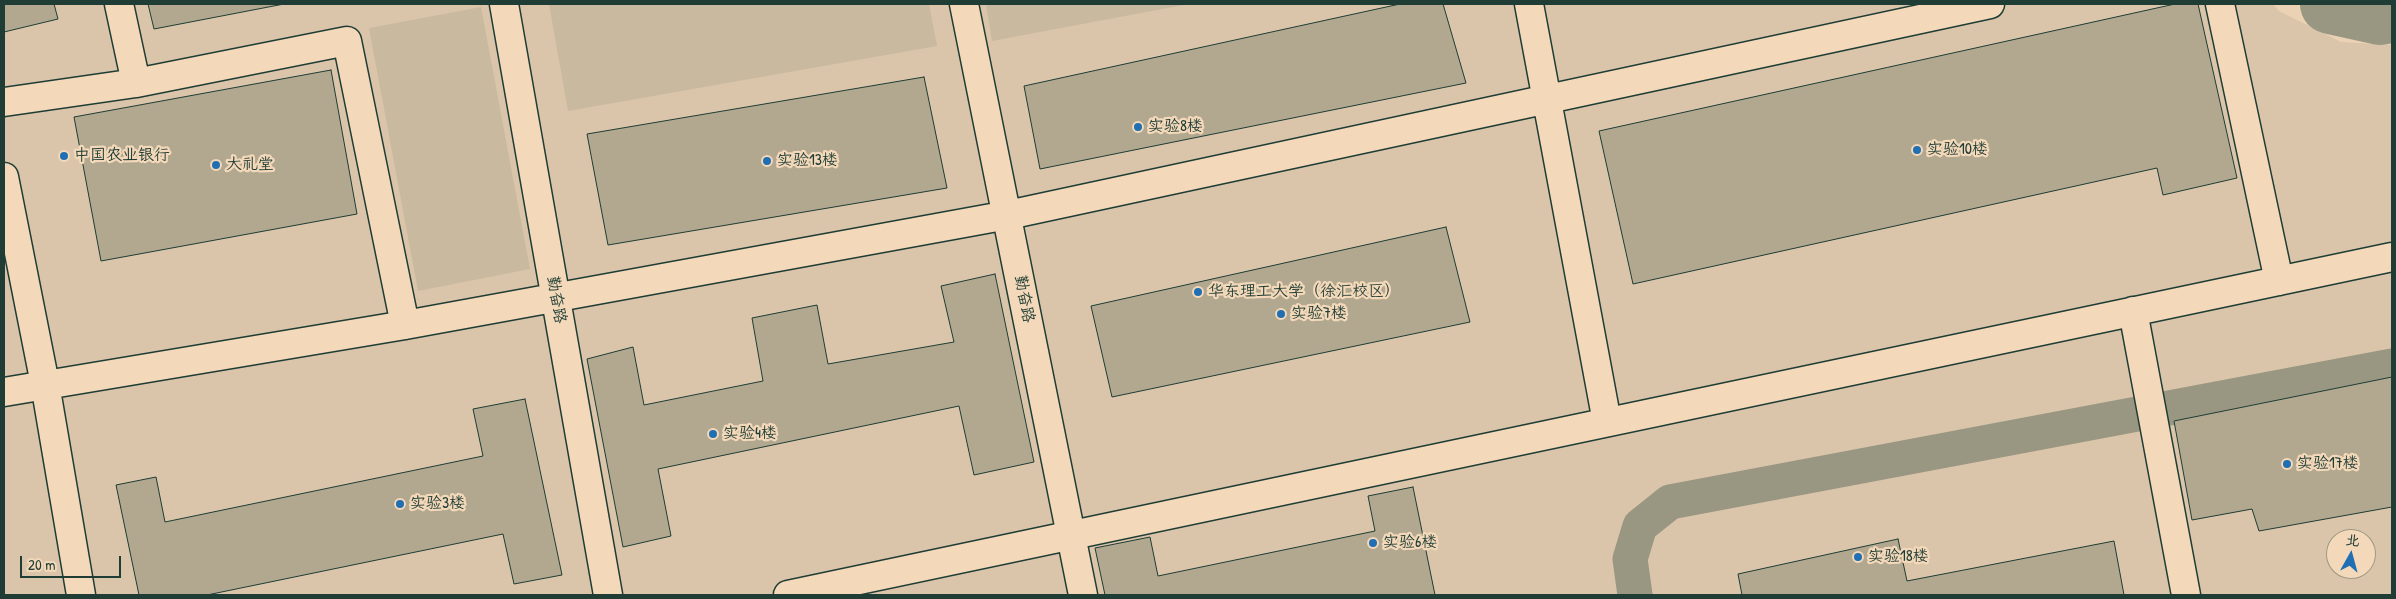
<!DOCTYPE html>
<meta charset="utf-8">
<style>
body{margin:0}
#map{position:relative;width:2396px;height:599px;overflow:hidden;background:#ebd2b5;font-family:"Patrick Hand","LXGW WenKai TC",sans-serif}
canvas{display:block}
.frame{position:absolute;inset:0;border:5px solid #1f3d34;pointer-events:none}
.north{position:absolute;left:2326px;top:529px;width:50px;height:50px;box-sizing:border-box;background:#f3d8ba;border:1px solid #9e9a84;border-radius:50%;rotate:7deg;font-size:14px;font-weight:700;line-height:20px;text-align:center;color:#1f3d34}
.north::after{content:'';display:block;margin:auto;width:18px;height:22px;background:#1f6fb2;clip-path:polygon(50% 0,100% 100%,50% 72%,0 100%)}
.scale{position:absolute;left:20px;top:556px;width:101px;height:22px;box-sizing:border-box;border:2px solid #1f3d34;border-top:0;padding-left:6px;font-size:15px;line-height:18px;white-space:nowrap;color:#1f3d34;-webkit-text-stroke:4px #f3d8ba;paint-order:stroke}
</style>
<div id="map">
<canvas width="2396" height="599"></canvas>
<div class="frame"></div>
<div class="north">北</div>
<div class="scale">20 m</div>
</div>
<script>
const ctx = document.querySelector('canvas').getContext('2d');
ctx.lineJoin = 'round';
function fill(path, color) { ctx.fillStyle = color; ctx.fill(path, 'evenodd'); }
const poly = rows => new Path2D(rows.map(r => 'M' + r).join(''));
function trace(path, color, width, dash) { ctx.strokeStyle = color; ctx.lineWidth = width; ctx.lineCap = dash ? 'butt' : 'round'; ctx.setLineDash(dash || []); ctx.stroke(path); }
function drawText(font, color, halo, rows, align = 'center') {
  ctx.font = font + ' "Patrick Hand","LXGW WenKai TC",sans-serif'; ctx.lineWidth = 4.5; ctx.setLineDash([]); ctx.textBaseline = 'middle'; ctx.strokeStyle = halo; ctx.fillStyle = color; for (const [text, x, y, turn = 0] of rows) {
    ctx.save(); ctx.translate(x, y); ctx.rotate((+turn || 0) * Math.PI / 180); ctx.textAlign = isNaN(turn) ? turn : align; if (halo) ctx.strokeText(text, 0, 0); ctx.fillText(text, 0, 0); ctx.restore();
  }
}
const built = poly([
 [4,4,2273,4,2279,11,2341,42,2392,45,2392,595,4,595],
 [2336,539,2366,539,2366,569,2336,569]
]);
const green = poly([
 [549,4,929,4,937,46,568,111],
 [986,4,1189,4,992,41],
 [481,7,530,269,418,291,369,28]
]);
const canal = poly([
 [1635,595,1630,559,1640,526,1670,502,2392,366]
]);
const river = poly([
 [2330,4,2380,15,2392,13]
]);
const building = poly([
 [4,4,54,4,58,19,4,32,4,4],
 [148,4,284,4,154,29,148,4],
 [1400,4,1443,4,1466,83,1040,169,1024,86,1400,4],
 [2175,4,2198,4,2237,178,2163,195,2157,168,1633,284,1599,131,2175,4],
 [331,70,357,214,101,261,74,117,331,70],
 [924,77,947,188,608,245,587,134,924,77],
 [1446,227,1470,322,1112,397,1091,306,1446,227],
 [995,274,1034,462,974,475,959,406,658,469,671,536,623,547,587,359,633,347,644,405,763,381,752,318,817,305,828,364,954,342,941,286,995,274],
 [2392,377,2392,507,2259,531,2252,509,2192,520,2174,421,2392,377],
 [525,399,562,575,514,584,503,534,207,595,139,595,116,485,156,477,165,522,483,456,473,409,525,399],
 [1413,487,1435,595,1105,595,1095,548,1150,537,1158,576,1375,531,1368,496,1413,487],
 [1898,539,1907,581,2114,541,2124,595,1742,595,1738,574,1898,539]
]);
const minor = poly([
 [119,4,136,83,347,41,405,325],
 [504,4,608,595],
 [964,4,1083,595],
 [1529,4,1607,422],
 [2220,4,2279,281],
 [4,102,136,83],
 [4,177,45,384,81,595],
 [2133,311,2186,595],
 [4,392,405,325,1008,215,1990,4],
 [788,595,2392,257]
]);
const markers = [
 [1138,127,5,"#1f6fb2"],
 [1917,150,5,"#1f6fb2"],
 [64,156,5,"#1f6fb2"],
 [767,161,5,"#1f6fb2"],
 [216,165,5,"#1f6fb2"],
 [1198,292,5,"#1f6fb2"],
 [1281,314,5,"#1f6fb2"],
 [713,434,5,"#1f6fb2"],
 [2287,464,5,"#1f6fb2"],
 [400,504,5,"#1f6fb2"],
 [1373,543,5,"#1f6fb2"],
 [1858,557,5,"#1f6fb2"]
];
const poiNames = [
 ["实验8楼",1148,127],
 ["实验10楼",1927,150],
 ["中国农业银行",74,156],
 ["实验13楼",777,161],
 ["大礼堂",226,165],
 ["华东理工大学（徐汇校区）",1208,292],
 ["实验7楼",1291,314],
 ["实验4楼",723,434],
 ["实验17楼",2297,464],
 ["实验3楼",410,504],
 ["实验6楼",1383,543],
 ["实验18楼",1868,557]
];
const streetNames = [
 ["勤奋路",1024,299,79],
 ["勤奋路",556,300,80]
];
fill(built, '#dac5aa');
fill(green, '#c9b99f');
trace(canal, '#999782', 35);
trace(river, '#999782', 60);
fill(building, '#b2a890');
trace(building, '#1f3d34', 1);
trace(minor, '#1f3d34', 31);
trace(minor, '#f3d8ba', 28);
for (const [x, y, r, color] of markers) { const dot = new Path2D(); dot.arc(x, y, r, 0, 2 * Math.PI); ctx.fillStyle = color; ctx.fill(dot); trace(dot, '#f3d8ba', 2); }
drawText('16px', '#1f3d34', '#f3d8ba', poiNames, 'left');
drawText('16px', '#1f3d34', '#f3d8ba', streetNames);
</script>
